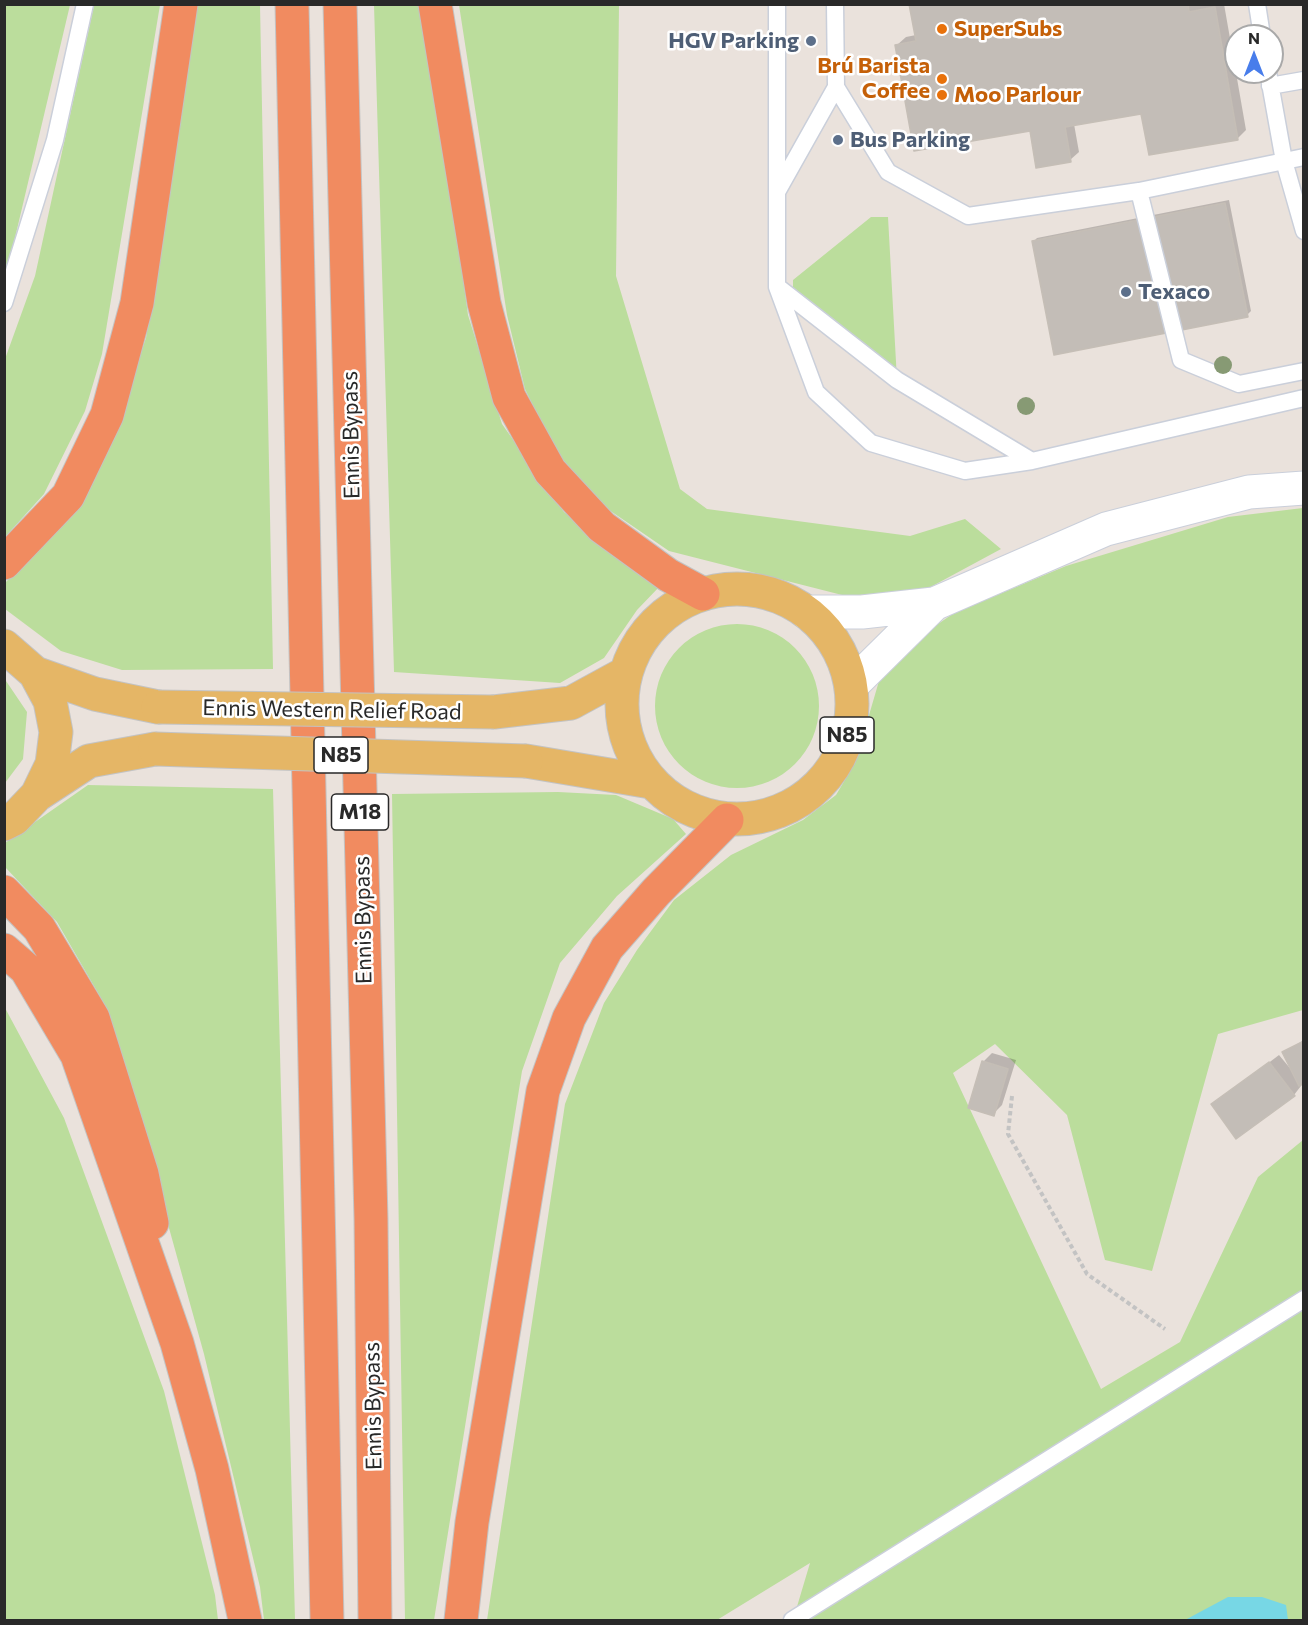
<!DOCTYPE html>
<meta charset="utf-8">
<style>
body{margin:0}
#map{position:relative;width:1308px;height:1625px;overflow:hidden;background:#eae2dc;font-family:Commissioner,sans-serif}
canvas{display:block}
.frame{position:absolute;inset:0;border:6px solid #292929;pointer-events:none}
.north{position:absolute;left:1224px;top:24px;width:60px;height:60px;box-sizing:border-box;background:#fff;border:2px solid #a9a9a9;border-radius:50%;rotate:0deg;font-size:16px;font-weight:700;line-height:24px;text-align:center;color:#292929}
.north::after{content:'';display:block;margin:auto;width:21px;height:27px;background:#487deb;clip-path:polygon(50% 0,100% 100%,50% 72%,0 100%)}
</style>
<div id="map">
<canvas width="1308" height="1625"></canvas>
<div class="frame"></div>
<div class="north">N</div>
</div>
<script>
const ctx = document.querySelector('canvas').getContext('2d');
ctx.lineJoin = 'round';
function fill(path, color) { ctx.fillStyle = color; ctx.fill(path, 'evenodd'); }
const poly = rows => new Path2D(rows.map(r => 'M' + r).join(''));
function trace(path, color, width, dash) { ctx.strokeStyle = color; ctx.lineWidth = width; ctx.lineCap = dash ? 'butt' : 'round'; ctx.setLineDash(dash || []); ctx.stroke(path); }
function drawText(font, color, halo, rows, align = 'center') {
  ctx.font = font + ' Commissioner,sans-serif'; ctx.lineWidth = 5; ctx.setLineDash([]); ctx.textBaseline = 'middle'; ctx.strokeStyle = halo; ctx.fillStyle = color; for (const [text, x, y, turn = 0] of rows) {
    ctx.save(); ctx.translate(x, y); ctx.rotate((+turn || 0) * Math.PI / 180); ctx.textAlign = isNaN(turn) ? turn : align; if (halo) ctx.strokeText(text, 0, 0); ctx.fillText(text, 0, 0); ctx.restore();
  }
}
const green = poly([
 [5,5,70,5,5,280],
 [94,5,160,5,102,354,85,411,44,494,5,537,5,359,35,276],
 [197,5,260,5,273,669,122,670,61,651,5,609,4,584,56,530,106,454,146,338],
 [374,5,426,5,468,315,502,424,564,512,660,586,637,610,604,658,560,683,394,672],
 [459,5,619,5,616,276,680,489,707,509,910,536,965,519,1001,549,925,590,846,596,669,551,596,501,555,451,525,389,507,315],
 [871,217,888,217,897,380,793,299,793,280],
 [1303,508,1303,1010,1218,1034,1152,1271,1105,1260,1067,1115,995,1044,953,1073,1101,1389,1180,1342,1258,1177,1303,1140,1303,1620,793,1620,810,1563,717,1620,487,1620,565,1104,604,1003,637,950,674,900,731,855,803,820,836,795,855,763,879,681,912,642,954,613,1066,566,1228,517],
 '655 706a82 82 0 1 1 164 0a82 82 0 1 1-164 0Z',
 [4,678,27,712,23,759,5,783],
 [88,785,273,789,295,1620,264,1620,260,1587,204,1354,109,1012,57,922,5,867,5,843],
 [558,792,616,795,673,819,686,834,617,896,560,963,522,1071,434,1620,405,1620,392,794],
 [4,1006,64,1118,164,1391,215,1595,218,1620,5,1620]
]);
const water = poly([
 [1228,1597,1262,1597,1286,1605,1288,1620,1185,1620]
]);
const shadow = poly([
 [911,4,1224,4,1246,130,1238,138,1142,112,1074,124,1079,152,1070,160,1031,129,897,45,906,37,916,35],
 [1229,200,1251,311,1247,315,1033,242,1037,238],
 [1304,1040,1304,1082,1294,1095,1213,1105,1279,1055,1294,1073,1284,1052],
 [992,1053,1016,1060,1002,1105,993,1114,970,1107,984,1061]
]);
const building = poly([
 [909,4,1188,4,1189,12,1215,7,1238,140,1149,155,1141,114,1065,127,1071,162,1036,168,1030,131,914,151,895,45,916,41,909,4],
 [1225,203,1248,317,1054,355,1032,241,1225,203],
 [1304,1041,1304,1083,1299,1086,1282,1052,1304,1041],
 [982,1061,1008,1069,994,1116,968,1108,982,1061],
 [1269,1062,1295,1096,1236,1139,1211,1104,1269,1062]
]);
const path = poly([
 [1012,1096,1008,1134,1087,1274,1165,1329]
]);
const service = poly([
 [777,4,777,287,816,392,871,443,965,471,1032,461,1304,398],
 [1257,4,1262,36],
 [1268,72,1284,161,1304,231],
 [1270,86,1304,80],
 [836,87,888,172,968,216,1139,191,1304,157],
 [1139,191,1181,360,1239,384,1304,371],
 [777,192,836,87,835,4],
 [778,287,897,380,1032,461],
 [4,303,55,140,85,4],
 [792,1620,1304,1299]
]);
const tertiary = poly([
 [806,612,862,612,934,604,1106,529,1249,492,1304,488],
 [851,686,934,604]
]);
const primary = poly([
 '622 704a115 115 0 1 1 230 0a115 115 0 1 1-230 0Z',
 [4,646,35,673,50,701,56,732,52,764,37,795,14,819,4,824],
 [35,673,95,694,158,707],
 [494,712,571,703,626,673],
 [526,761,651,782],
 [37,795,89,761,155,749]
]);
const motorway = poly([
 [292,4,327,1620],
 [340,4,371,1219,375,1620],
 [435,4,484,303,509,397,550,471,602,527,668,575,703,594],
 [4,563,68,496,107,415,137,303,181,4],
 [4,892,39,928,93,1018,142,1174,152,1223],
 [4,950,26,969,77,1055,177,1343,212,1469,245,1620],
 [461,1620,472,1522,543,1091,569,1018,607,948,656,892,727,820]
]);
const primaryBridge = poly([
 [158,707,494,712],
 [155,749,526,761]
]);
const trees = [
 [1223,365],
 [1026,406]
];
const markers = [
 [942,29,6,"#e8710a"],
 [811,41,6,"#5c6f8a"],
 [942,79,6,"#e8710a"],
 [942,95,6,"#e8710a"],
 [838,140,6,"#5c6f8a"],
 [1126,292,6,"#5c6f8a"]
];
const shields = [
 [847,735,54],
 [341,755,54],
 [360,812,57]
];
const shieldNames = [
 ["N85",847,735],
 ["N85",341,755],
 ["M18",360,812]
];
const foodNames = [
 ["SuperSubs",954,29],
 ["Brú Barista",930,66,"right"],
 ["Coffee",930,91,"right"],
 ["Moo Parlour",954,95]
];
const serviceNames = [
 ["HGV Parking",799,41,"right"],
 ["Bus Parking",850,140],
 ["Texaco",1138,292]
];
const streetNames = [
 ["Ennis Bypass",351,435,-91],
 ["Ennis Western Relief Road",332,710,1],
 ["Ennis Bypass",363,920,-91],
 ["Ennis Bypass",373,1406,-91]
];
fill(green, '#bbdd9c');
fill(water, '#77d7e5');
fill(shadow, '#0003');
fill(building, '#c3bdb7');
trace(building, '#c5beb6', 1.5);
trace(service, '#cacfda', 19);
trace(tertiary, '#cacfda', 35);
trace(primary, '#c3c3c3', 35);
trace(motorway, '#c3c3c3', 35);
trace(path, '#c3c3c3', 4, [4.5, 3]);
trace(service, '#fff', 16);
trace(tertiary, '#fff', 33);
trace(primary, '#e5b666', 33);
trace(motorway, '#f18b60', 33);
trace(primaryBridge, '#c3c3c3', 35, []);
trace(primaryBridge, '#e5b666', 33);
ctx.fillStyle = '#879a74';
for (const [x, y] of trees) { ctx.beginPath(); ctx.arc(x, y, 9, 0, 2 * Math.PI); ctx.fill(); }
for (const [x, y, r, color] of markers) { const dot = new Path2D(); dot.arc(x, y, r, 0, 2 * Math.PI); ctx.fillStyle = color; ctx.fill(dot); trace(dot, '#fff', 2); }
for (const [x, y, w] of shields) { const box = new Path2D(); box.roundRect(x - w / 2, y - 18, w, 36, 4.5); ctx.fillStyle = '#fff'; ctx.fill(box); trace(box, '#292929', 1.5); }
drawText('bold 21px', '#292929', null, shieldNames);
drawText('bold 22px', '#c56008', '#fff', foodNames, 'left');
drawText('bold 22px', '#4e5e75', '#fff', serviceNames, 'left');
drawText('22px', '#292929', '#fff', streetNames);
</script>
